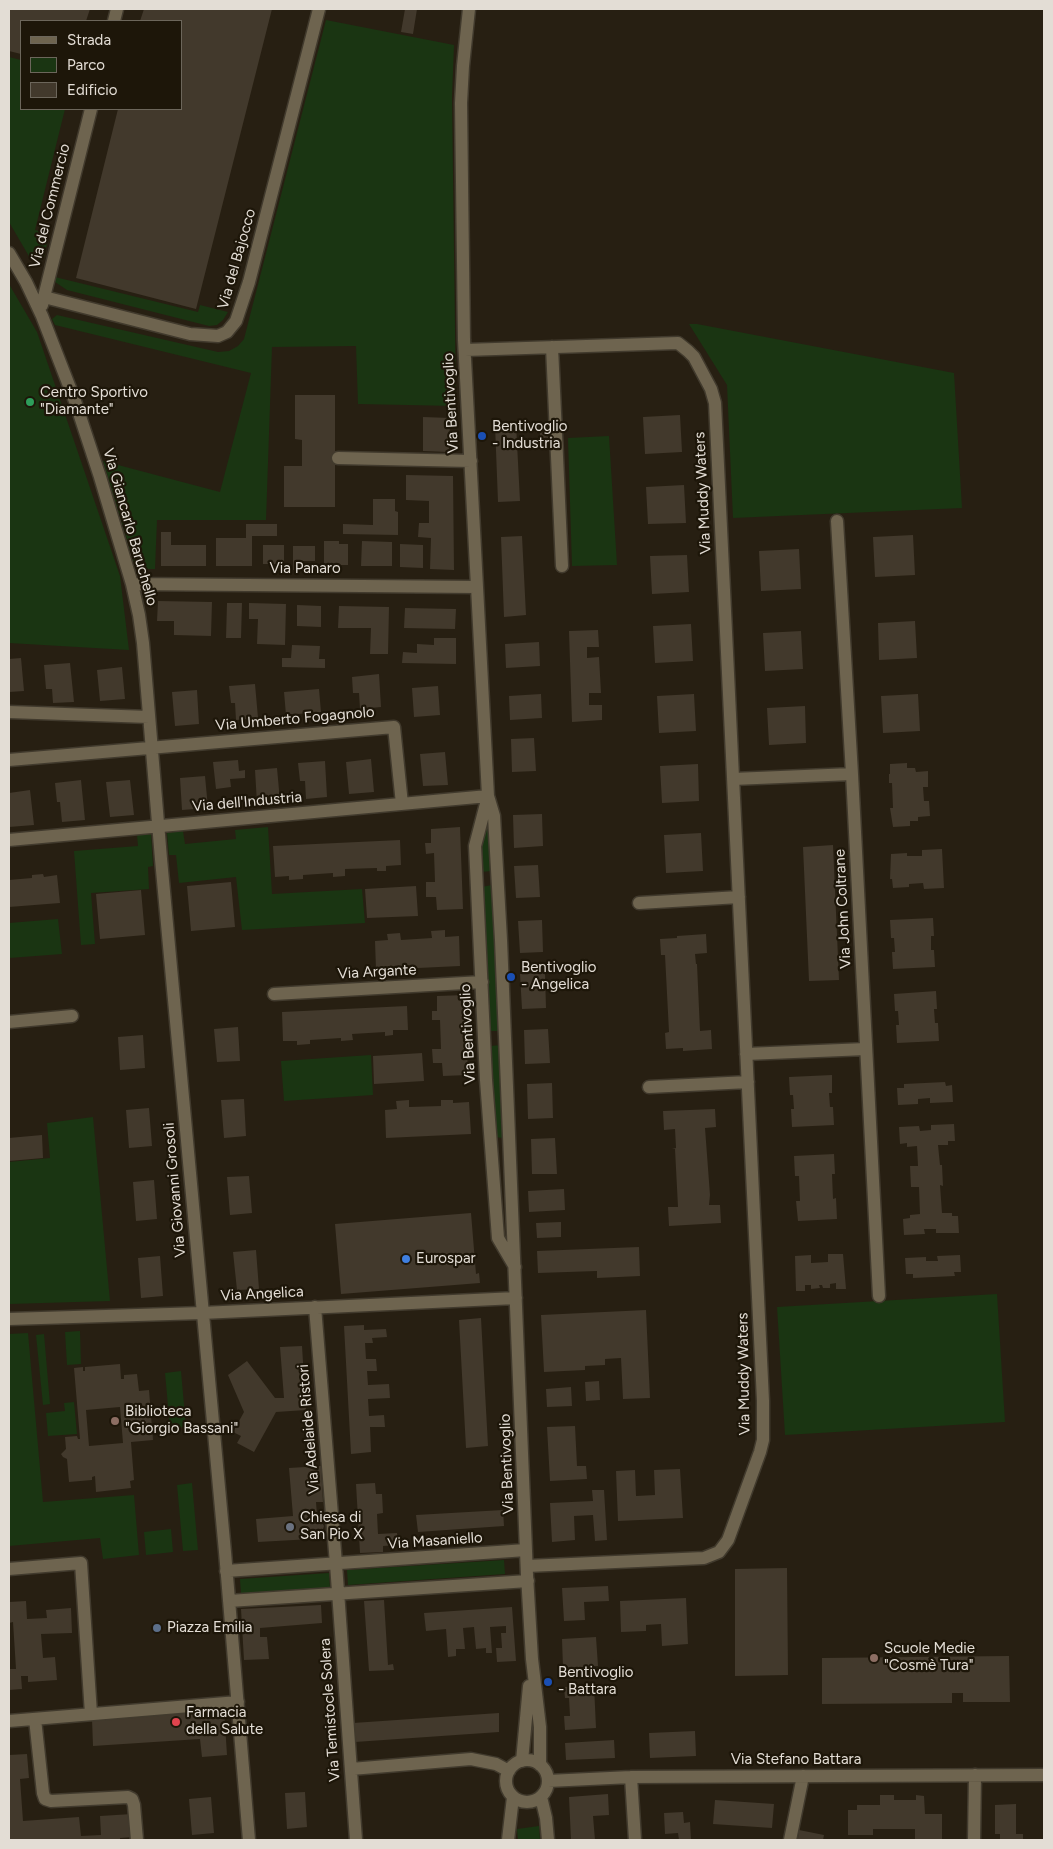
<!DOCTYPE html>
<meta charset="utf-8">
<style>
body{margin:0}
#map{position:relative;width:1053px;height:1849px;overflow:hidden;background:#271f12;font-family:Figtree,sans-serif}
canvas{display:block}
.frame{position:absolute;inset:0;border:10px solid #e3ddd5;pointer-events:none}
.legend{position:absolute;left:20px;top:20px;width:162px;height:90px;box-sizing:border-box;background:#1d1609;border:1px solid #6c665b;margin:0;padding:6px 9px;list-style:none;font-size:15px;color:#e3ddd5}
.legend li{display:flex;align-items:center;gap:10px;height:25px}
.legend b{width:25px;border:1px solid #6c665b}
</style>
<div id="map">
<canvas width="1053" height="1849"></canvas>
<div class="frame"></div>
<ul class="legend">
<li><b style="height:6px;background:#6e644f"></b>Strada</li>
<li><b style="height:14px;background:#1a3512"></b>Parco</li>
<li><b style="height:14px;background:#42392c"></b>Edificio</li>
</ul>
</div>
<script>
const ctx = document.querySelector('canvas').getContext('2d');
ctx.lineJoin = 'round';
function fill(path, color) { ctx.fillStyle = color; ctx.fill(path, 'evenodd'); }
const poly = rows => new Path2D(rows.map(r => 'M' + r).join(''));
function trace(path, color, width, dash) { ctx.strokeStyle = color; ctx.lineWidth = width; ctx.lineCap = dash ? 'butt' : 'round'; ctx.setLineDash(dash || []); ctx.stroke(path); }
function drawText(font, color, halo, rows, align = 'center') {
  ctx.font = font + ' Figtree,sans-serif'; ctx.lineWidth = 4.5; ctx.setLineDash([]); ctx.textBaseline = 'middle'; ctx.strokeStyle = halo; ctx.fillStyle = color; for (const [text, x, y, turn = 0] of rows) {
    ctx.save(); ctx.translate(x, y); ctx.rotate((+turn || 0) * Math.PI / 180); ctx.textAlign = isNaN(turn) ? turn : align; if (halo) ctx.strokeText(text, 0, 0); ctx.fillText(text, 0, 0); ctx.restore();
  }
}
const green = poly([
 [326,20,454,45,452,97,456,406,358,404,356,346,272,347,266,520,157,520,155,569,136,569,103,461,220,492,251,373,55,325,52,319,57,315,218,352,229,351,238,346,244,339],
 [9,57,21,60,21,109,65,109,35,230,49,234,44,257,38,262,30,258,9,222],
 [55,277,198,312,200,305,228,312,223,320,217,325,209,326,67,290,55,282],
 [9,284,37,332,120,576,129,650,9,643],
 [689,324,697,324,954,373,962,508,733,518,727,385],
 [609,436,617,565,572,566,568,438],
 [489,814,491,871,481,872,480,846],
 [268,827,272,894,362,889,365,923,242,930,236,877,179,883,176,855,169,855,167,833,183,831,185,844,236,839,235,830],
 [151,834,153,866,148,867,149,889,91,893,95,944,81,945,74,851,138,846,137,835],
 [492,885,499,1031,489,1031,481,887],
 [58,919,62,954,9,958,9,923],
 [502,1045,505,1136,502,1138,496,1137,495,1135,490,1046],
 [371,1055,373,1095,284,1101,281,1061],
 [93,1117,110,1301,9,1304,9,1162,50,1158,47,1123],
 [997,1294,1005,1422,785,1435,777,1307],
 [80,1331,81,1364,67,1365,65,1332],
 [28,1333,43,1502,134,1495,139,1555,103,1559,100,1538,9,1546,9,1334],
 [44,1334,50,1404,43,1405,36,1335],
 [181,1371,186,1427,170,1428,165,1373],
 [74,1402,77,1434,48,1436,46,1413,65,1411,64,1403],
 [192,1483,198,1550,183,1551,177,1485],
 [171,1529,173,1552,146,1555,144,1532],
 [504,1560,505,1574,348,1585,347,1570],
 [329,1573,330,1588,241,1594,240,1579],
 [539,1826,540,1840,518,1840,517,1829]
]);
const building = poly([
 [9,9,90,9,86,21,21,21,21,54,9,51],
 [144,9,272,9,196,309,76,278,118,109,181,109,181,21,140,21],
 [405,9,417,9,413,34,401,32],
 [295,395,335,395,335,507,284,507,284,466,302,466,302,440,295,439],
 [680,415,682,452,645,454,643,417],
 [423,417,450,418,449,452,423,451],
 [535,423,547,423,548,440,540,440,540,433,536,433],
 [516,424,520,501,498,502,495,425],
 [406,475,453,476,454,570,430,569,431,538,418,537,419,523,429,523,429,501,406,500],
 [684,485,686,523,648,524,646,487],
 [373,499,395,499,395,511,398,512,398,535,343,534,343,524,373,525],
 [246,524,277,524,277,536,252,536,252,566,216,566,216,538,246,538],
 [161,532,171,532,171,545,206,545,206,566,161,566],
 [913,535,915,575,875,577,873,537],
 [522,536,526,615,504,617,501,537],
 [324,541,339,541,339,544,348,544,348,565,324,565],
 [362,541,392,542,392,566,361,566],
 [400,544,423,545,423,568,400,567],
 [263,545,284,545,284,564,263,564],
 [293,546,315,546,315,561,303,561,303,569,293,570],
 [799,549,801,589,761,591,759,551],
 [687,555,689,592,652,594,650,556],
 [158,601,212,602,211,636,174,635,174,621,157,621],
 [227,603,242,603,241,638,226,638],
 [249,603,286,604,285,645,257,644,258,619,249,619],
 [297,605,321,606,321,627,297,626],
 [339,606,389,607,388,654,370,654,371,628,338,628],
 [405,608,456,609,455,629,404,628],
 [915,621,917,658,879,660,878,623],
 [691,624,693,661,655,663,653,626],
 [598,630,599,647,587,647,587,658,599,657,601,693,589,693,589,705,602,705,602,720,572,722,569,631],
 [801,631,803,669,765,671,763,633],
 [434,638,456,638,456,664,402,663,403,652,417,653,417,644,434,645],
 [539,642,540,666,506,668,505,644],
 [292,645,320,646,319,659,325,659,325,668,282,667,282,658,291,658],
 [21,658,24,691,9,692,9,659],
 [70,663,74,702,53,703,52,689,46,689,44,665],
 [122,667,125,699,100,701,97,670],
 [379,674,381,707,360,709,359,693,353,693,352,677],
 [255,684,258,718,236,720,235,703,231,703,229,686],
 [438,686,440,715,414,717,412,688],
 [319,689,321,712,286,715,284,692],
 [197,690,199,724,175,726,172,692],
 [541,694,542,718,510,720,509,696],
 [694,694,696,731,659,733,657,696],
 [918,694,920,731,883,733,881,696],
 [805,706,806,743,769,745,767,708],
 [534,738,536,771,512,772,511,739],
 [445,752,448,785,423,786,420,754],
 [371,759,374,792,349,794,346,762],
 [238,760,239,771,245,770,245,778,230,779,231,787,216,789,213,762],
 [325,761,327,797,306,799,305,781,300,781,298,763],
 [907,763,907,768,915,768,916,772,928,771,928,787,923,787,924,801,929,801,930,816,918,817,918,821,910,821,910,826,893,827,890,808,893,808,892,783,889,783,889,774,890,774,890,764],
 [698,764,699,801,662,803,660,766],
 [277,768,280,801,257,803,255,770],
 [205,776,208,808,182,810,180,778],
 [81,780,85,820,62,822,60,802,57,802,55,783],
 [130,780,134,815,110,817,106,782],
 [30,790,34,825,9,827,9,793],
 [542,814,543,846,514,848,513,815],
 [460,827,463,909,437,910,436,897,426,897,426,882,435,882,434,853,426,854,425,843,431,843,431,829],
 [701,833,703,871,666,873,664,835],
 [400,840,401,865,386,866,386,871,377,871,377,868,345,869,345,876,333,877,333,873,303,875,303,879,289,880,289,876,275,877,273,846],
 [833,845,839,980,809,981,803,847],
 [942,849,944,888,924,889,923,883,909,884,909,887,893,888,892,879,890,879,891,854,907,853,907,856,922,856,922,850],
 [538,865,540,897,516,898,514,866],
 [43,874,44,877,57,875,60,903,9,907,9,880,32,878,32,875],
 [231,882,235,927,191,931,187,886],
 [416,886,418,916,367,918,365,889],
 [141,890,145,935,100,939,96,894],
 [933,918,934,936,931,936,931,950,934,950,935,967,893,969,892,952,895,952,894,938,891,938,890,920],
 [542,920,543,952,520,953,518,921],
 [445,930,445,937,459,936,460,966,376,970,375,941,388,940,387,934,400,933,401,940,432,938,431,931],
 [706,934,707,953,695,954,696,964,697,964,700,1031,711,1030,712,1049,683,1051,683,1048,666,1049,665,1033,669,1032,665,955,661,955,660,939,677,938,677,936],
 [545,973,546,1008,522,1009,520,974],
 [936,991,937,1009,934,1009,935,1023,938,1023,939,1041,897,1043,896,1025,899,1025,898,1011,895,1011,894,994],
 [465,995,468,1075,443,1076,442,1063,433,1063,432,1049,441,1049,440,1020,432,1020,432,1011,437,1011,437,996],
 [407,1006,408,1030,393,1030,393,1035,385,1036,385,1032,352,1034,353,1040,341,1041,341,1038,310,1040,310,1044,297,1045,297,1041,283,1041,282,1012],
 [238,1027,240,1061,217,1062,214,1029],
 [548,1029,550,1063,525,1064,524,1030],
 [143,1035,145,1068,120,1070,118,1037],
 [422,1053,424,1081,374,1084,373,1056],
 [832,1075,832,1093,829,1093,830,1107,833,1107,834,1125,792,1127,791,1109,794,1109,793,1095,790,1095,789,1077],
 [945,1082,946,1086,952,1085,953,1102,930,1103,930,1098,918,1099,918,1104,898,1105,897,1088,904,1088,904,1084],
 [552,1083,553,1118,528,1119,527,1084],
 [244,1099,246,1136,224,1138,221,1100],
 [409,1100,409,1107,441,1106,441,1100,453,1100,453,1103,469,1102,471,1134,386,1138,385,1110,397,1109,396,1101],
 [149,1108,152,1146,129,1148,126,1110],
 [715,1109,716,1127,705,1128,710,1195,709,1205,720,1205,721,1223,669,1226,668,1207,678,1207,675,1149,672,1149,676,1148,675,1129,664,1130,663,1111],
 [954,1124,955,1141,948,1141,948,1145,938,1145,940,1165,942,1165,943,1186,940,1185,942,1213,952,1213,952,1216,958,1216,959,1233,936,1233,936,1229,924,1229,925,1234,904,1235,903,1219,910,1218,910,1215,920,1214,919,1187,911,1187,910,1166,918,1166,917,1146,907,1147,907,1143,900,1144,899,1127,919,1126,920,1131,931,1130,931,1125],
 [42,1135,43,1158,9,1161,9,1138],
 [555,1138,557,1174,532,1174,531,1139],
 [834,1154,835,1174,832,1174,833,1199,836,1198,837,1219,798,1221,796,1201,800,1201,799,1176,795,1176,794,1156],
 [249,1176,252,1213,230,1215,227,1177],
 [154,1180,157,1219,136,1221,133,1182],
 [564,1189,565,1210,529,1212,528,1191],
 [471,1213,476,1274,479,1273,480,1283,341,1294,335,1224],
 [561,1222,561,1237,537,1238,536,1223],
 [639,1247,640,1276,597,1278,597,1271,538,1273,537,1251],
 [256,1250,259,1289,237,1290,233,1252],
 [828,1254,843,1254,846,1289,836,1289,836,1283,830,1284,830,1288,823,1288,822,1285,819,1285,820,1288,811,1289,811,1285,805,1285,805,1291,796,1291,795,1256,811,1255,811,1263,828,1262],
 [960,1255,961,1272,954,1272,955,1276,913,1278,913,1274,906,1274,905,1258,926,1257,926,1261,938,1261,937,1256],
 [160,1256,163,1296,141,1298,138,1258],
 [646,1310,650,1398,623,1399,621,1358,605,1359,605,1365,585,1366,585,1370,544,1372,541,1315],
 [481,1318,488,1446,466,1448,459,1320],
 [364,1325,364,1330,386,1329,387,1337,372,1338,373,1343,365,1343,366,1359,376,1359,377,1371,367,1371,368,1385,389,1384,390,1398,368,1399,369,1416,384,1415,385,1427,370,1427,371,1452,351,1454,344,1326],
 [302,1346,306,1410,276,1412,254,1452,237,1443,241,1436,233,1432,244,1412,228,1375,247,1361,275,1398,284,1398,280,1347],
 [120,1364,121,1379,124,1379,124,1375,137,1374,139,1391,149,1390,153,1440,131,1442,134,1480,130,1481,131,1488,96,1492,95,1476,92,1477,92,1480,69,1482,67,1459,63,1457,61,1454,66,1449,65,1437,77,1436,78,1439,80,1439,74,1368,83,1367,83,1371,85,1371,85,1367],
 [120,1407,123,1443,89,1446,86,1410],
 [599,1381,600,1400,586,1401,585,1382],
 [571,1387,572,1406,547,1407,546,1389],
 [575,1426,577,1466,586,1466,587,1479,550,1481,547,1427],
 [321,1466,323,1502,316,1502,317,1515,324,1526,321,1535,312,1539,258,1542,256,1519,293,1516,289,1468],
 [680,1469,683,1518,618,1521,616,1471,635,1470,636,1496,655,1495,654,1470],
 [375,1483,376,1494,382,1494,383,1513,377,1514,378,1534,397,1533,398,1545,383,1546,383,1552,360,1553,356,1484],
 [592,1490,604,1490,607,1540,595,1541,593,1515,574,1516,575,1540,552,1542,550,1503,593,1501],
 [503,1510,504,1526,418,1532,416,1515],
 [787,1568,788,1675,735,1676,735,1569],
 [608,1586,609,1601,584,1602,585,1620,564,1621,562,1588],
 [686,1598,688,1644,662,1646,661,1624,646,1625,646,1631,621,1632,620,1601],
 [384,1600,388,1665,393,1664,394,1670,369,1671,364,1601],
 [26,1601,27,1619,47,1618,46,1610,71,1608,72,1633,41,1634,43,1658,55,1657,57,1680,28,1682,28,1676,21,1676,22,1689,9,1690,9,1669,16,1669,13,1622,9,1623,9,1602],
 [321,1605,322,1623,260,1628,260,1637,267,1637,269,1659,244,1660,241,1609],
 [512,1607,516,1661,497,1662,496,1648,502,1648,501,1633,506,1633,506,1626,490,1627,492,1653,486,1653,486,1648,476,1649,474,1627,463,1628,465,1649,456,1649,456,1656,448,1657,446,1629,426,1631,424,1613],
 [596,1637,598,1666,563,1668,562,1639],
 [1009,1656,1010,1702,963,1702,963,1693,952,1693,952,1703,822,1704,822,1658],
 [594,1685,596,1728,565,1730,564,1716,570,1716,569,1698,565,1698,564,1687],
 [224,1709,227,1755,202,1757,200,1739,93,1746,92,1719],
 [499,1713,499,1732,355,1742,353,1723],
 [695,1731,696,1756,650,1758,649,1733],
 [614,1740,615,1758,566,1760,565,1743],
 [27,1754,29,1778,20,1779,23,1821,79,1817,81,1836,101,1835,100,1816,132,1814,134,1837,120,1838,120,1840,9,1840,9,1755],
 [305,1792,307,1827,287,1829,285,1793],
 [608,1794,609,1815,593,1816,595,1840,571,1840,569,1797],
 [880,1795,894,1795,894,1800,916,1800,916,1795,924,1796,925,1814,942,1814,942,1840,915,1840,915,1829,873,1829,873,1835,848,1835,848,1810,857,1810,857,1805,880,1805],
 [211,1797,214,1833,192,1835,189,1799],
 [715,1800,774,1804,772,1828,713,1824],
 [1016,1804,1016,1834,1023,1834,1023,1840,1000,1840,1000,1834,995,1834,995,1805],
 [683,1812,684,1823,690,1822,691,1840,679,1840,678,1833,665,1834,664,1813],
 [799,1830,824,1835,823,1840,794,1840,794,1837,798,1838]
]);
const minor = poly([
 [469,9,463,66,461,103,464,340,488,796,494,816,501,940,527,1575,532,1659,540,1727,540,1765],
 [114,21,117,9],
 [9,253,26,282,42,316,75,401,100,477,132,584,139,615,143,643,161,859,225,1552,249,1840],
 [44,297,190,334,218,336,227,332,236,321,249,282,319,9],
 [42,305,91,109],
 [552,347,562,566],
 [465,350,678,343,688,351,694,357,711,389,715,403,763,1401,763,1440,760,1452,728,1540,719,1552,704,1558,527,1566],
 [338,458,471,461],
 [837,521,852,774,879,1296],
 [132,584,477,587],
 [9,712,149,717],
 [9,760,394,727,402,804],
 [733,779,852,774],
 [488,796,475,846,486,1080,498,1238,515,1267],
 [9,840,488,796],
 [639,903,739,897],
 [274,994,482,982],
 [9,1022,72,1016],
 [746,1054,866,1049],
 [649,1087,748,1082],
 [315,1307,336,1564,356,1840],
 [9,1319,202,1313,516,1298],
 [9,1569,81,1563,91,1714],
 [226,1571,526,1550],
 [229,1601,528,1581],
 [35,1719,43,1793,45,1799,51,1801,128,1797,132,1799,134,1805,137,1840],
 [9,1721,238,1702],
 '506 1781a21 21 0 1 1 42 0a21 21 0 1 1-42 0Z',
 [522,1761,529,1686],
 [351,1769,471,1759,496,1764,509,1771],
 [631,1777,635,1840],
 [548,1781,631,1777,1044,1775],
 [541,1797,546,1818,548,1840],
 [508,1840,513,1797],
 [790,1840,803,1776],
 [974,1840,975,1775]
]);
const markers = [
 [30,402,5,"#2e9e5b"],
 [482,436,5,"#1a4fb4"],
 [511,977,5,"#1a4fb4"],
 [406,1259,5,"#3f7fe0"],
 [115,1421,5,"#8d6e63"],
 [290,1527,5,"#6b7280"],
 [157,1628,5,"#5c6f8a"],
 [874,1658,5,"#8d6e63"],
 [548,1682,5,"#1a4fb4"],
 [176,1722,5,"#e0444e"]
];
const streetNames = [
 ["Via del Commercio",50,206,-76],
 ["Via del Bajocco",237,259,-74],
 ["Via Bentivoglio",451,403,-93],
 ["Via Muddy Waters",703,493,-93],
 ["Via Giancarlo Baruchello",130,527,74],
 ["Via Panaro",305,569],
 ["Via Umberto Fogagnolo",295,719,-5],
 ["Via dell'Industria",247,802,-5],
 ["Via John Coltrane",843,909,-93],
 ["Via Argante",377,972,-3],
 ["Via Bentivoglio",468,1034,-93],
 ["Via Giovanni Grosoli",175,1190,-95],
 ["Via Angelica",262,1294,-3],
 ["Via Muddy Waters",744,1374,-91],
 ["Via Adelaide Ristori",309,1429,-95],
 ["Via Bentivoglio",507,1464,-92],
 ["Via Masaniello",435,1541,-4],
 ["Via Temistocle Solera",330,1710,-94],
 ["Via Stefano Battara",796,1760]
];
const poiNames = [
 ["Centro Sportivo",40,393],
 ["\"Diamante\"",40,410],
 ["Bentivoglio",492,427],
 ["- Industria",492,444],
 ["Bentivoglio",521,968],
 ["- Angelica",521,985],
 ["Eurospar",416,1259],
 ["Biblioteca",125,1412],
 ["\"Giorgio Bassani\"",125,1429],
 ["Chiesa di",300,1518],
 ["San Pio X",300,1535],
 ["Piazza Emilia",167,1628],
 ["Scuole Medie",884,1649],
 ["\"Cosmè Tura\"",884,1666],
 ["Bentivoglio",558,1673],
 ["- Battara",558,1690],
 ["Farmacia",186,1713],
 ["della Salute",186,1730]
];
fill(green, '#1a3512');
fill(building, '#42392c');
trace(minor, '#413a2d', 15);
trace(minor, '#6e644f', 12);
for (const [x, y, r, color] of markers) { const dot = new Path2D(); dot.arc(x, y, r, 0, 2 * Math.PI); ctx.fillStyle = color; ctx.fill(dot); trace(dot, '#1d1609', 2); }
drawText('15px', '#e3ddd5', '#1d1609', streetNames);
drawText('15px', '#e3ddd5', '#1d1609', poiNames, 'left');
</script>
